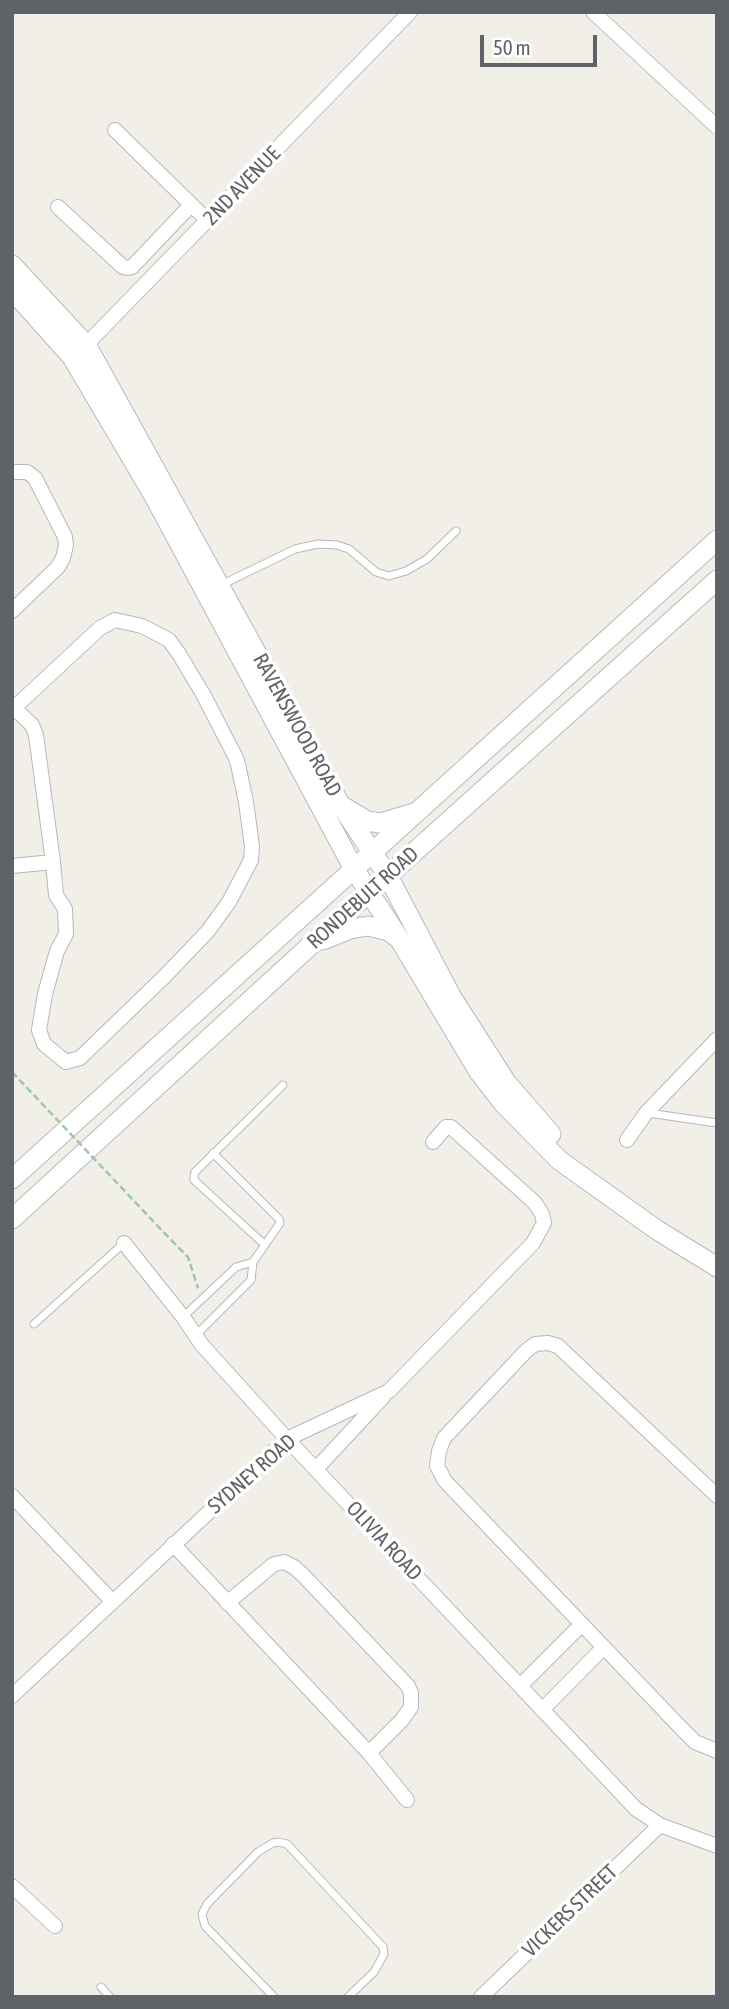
<!DOCTYPE html>
<style>
body{margin:0}
#map{position:relative;width:729px;height:2009px;overflow:hidden;background:#f1efe8;font-family:"Asap Condensed",sans-serif}
canvas{display:block}
.frame{position:absolute;inset:0;border:14px solid #5f6368;pointer-events:none}
.scale{position:absolute;left:480px;top:35px;width:117px;height:32px;box-sizing:border-box;border:4px solid #5f6368;border-top:0;padding-left:9px;font-size:21px;line-height:24px;white-space:nowrap;color:#5f6368;-webkit-text-stroke:5px #fff;paint-order:stroke}
</style>
<div id="map">
<canvas width="729" height="2009"></canvas>
<div class="frame"></div>
<div class="scale">50 m</div>
</div>
<script>
const ctx = document.querySelector('canvas').getContext('2d');
ctx.lineJoin = 'round';
const poly = rows => new Path2D(rows.map(r => 'M' + r).join(''));
function trace(path, color, width, dash) { ctx.strokeStyle = color; ctx.lineWidth = width; ctx.lineCap = dash ? 'butt' : 'round'; ctx.setLineDash(dash || []); ctx.stroke(path); }
function drawText(font, color, halo, rows, align = 'center') {
  ctx.font = font + ' "Asap Condensed",sans-serif'; ctx.lineWidth = 7; ctx.setLineDash([]); ctx.textBaseline = 'middle'; ctx.strokeStyle = halo; ctx.fillStyle = color; for (const [text, x, y, turn = 0] of rows) {
    ctx.save(); ctx.translate(x, y); ctx.rotate((+turn || 0) * Math.PI / 180); ctx.textAlign = isNaN(turn) ? turn : align; if (halo) ctx.strokeText(text, 0, 0); ctx.fillText(text, 0, 0); ctx.restore();
  }
}
const path = poly([
 [171,1240,188,1257,198,1288]
]);
const lane = poly([
 [221,585,295,549,318,544,337,545,349,549,376,572,389,576,406,571,427,559,456,531],
 [648,1113,717,1123],
 [213,1153,279,1219,280,1223,253,1262],
 [265,1245,194,1180,194,1176,195,1172,283,1085],
 [183,1317,236,1267,253,1262,251,1280,196,1335],
 [34,1324,124,1243],
 [101,1987,110,1997],
 [274,1997,205,1926,202,1914,207,1904,258,1852,273,1843,279,1842,287,1844,383,1947,384,1954,374,1972,348,1997]
]);
const street = poly([
 [593,12,717,127],
 [115,130,208,221],
 [58,207,123,267,128,268,132,267,191,205],
 [79,352,410,12],
 [12,472,27,472,35,478,65,537,66,545,63,558,58,567,12,611],
 [12,866,53,862,56,895,65,909,66,934,57,951,45,994,39,1030,44,1044,66,1062,80,1058,165,976,208,931,229,902,251,860,252,846,246,802,237,760,203,694,179,654,169,640,142,626,115,620,100,628,14,708,32,725,36,735,53,862],
 [627,1140,646,1113,717,1039],
 [124,1243,183,1317,202,1345,287,1439,636,1809,660,1825,717,1846],
 [316,1469,383,1397],
 [12,1496,112,1601],
 [717,1496,558,1346,548,1343,535,1344,526,1351,444,1438,439,1451,437,1466,445,1481,682,1729,695,1742,717,1751],
 [173,1544,369,1753,407,1800],
 [227,1603,274,1564,284,1562,294,1567,303,1575,408,1686,411,1693,411,1707,402,1720,369,1753],
 [520,1686,582,1624],
 [12,1696,287,1439,389,1391,533,1243,544,1223,542,1214,535,1203,451,1127,446,1127,433,1142],
 [542,1710,603,1648],
 [12,1886,55,1926],
 [481,1997,660,1825]
]);
const secondary = poly([
 [12,265,87,346,340,804,388,876,451,996,506,1082,551,1134],
 [12,290,72,357,154,496,354,869,400,940,479,1072,503,1103,559,1160,657,1230,717,1267],
 [344,807,367,821,380,823,414,813],
 [323,940,350,929,368,926,389,931,399,939],
 [12,1179,717,540],
 [12,1219,313,943,717,580]
]);
const pathBridge = poly([
 [12,1072,171,1240]
]);
const streetNames = [
 ["2ND AVENUE",242,186,-46],
 ["RAVENSWOOD ROAD",297,725,61],
 ["RONDEBULT ROAD",363,898,-42],
 ["SYDNEY ROAD",252,1474,-41],
 ["OLIVIA ROAD",384,1541,47],
 ["VICKERS STREET",570,1911,-44]
];
trace(lane, '#b5b8bc', 9);
trace(street, '#b5b8bc', 16);
trace(secondary, '#b6babf', 21);
trace(path, '#9cc7a9', 2.5, [7, 3.5]);
trace(lane, '#fff', 7);
trace(street, '#fff', 14);
trace(secondary, '#fff', 19);
trace(pathBridge, '#9cc7a9', 2.5, [7, 3.5]);
drawText('21px', '#5f6368', '#fff', streetNames);
</script>
